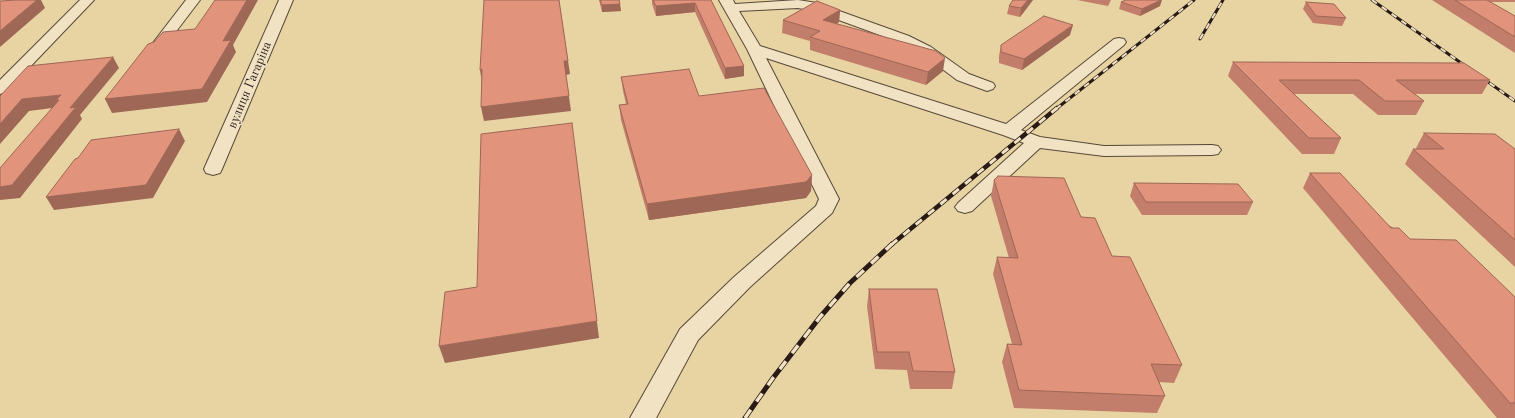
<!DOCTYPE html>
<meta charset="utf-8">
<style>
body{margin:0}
canvas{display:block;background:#e8d3a2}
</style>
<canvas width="1515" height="418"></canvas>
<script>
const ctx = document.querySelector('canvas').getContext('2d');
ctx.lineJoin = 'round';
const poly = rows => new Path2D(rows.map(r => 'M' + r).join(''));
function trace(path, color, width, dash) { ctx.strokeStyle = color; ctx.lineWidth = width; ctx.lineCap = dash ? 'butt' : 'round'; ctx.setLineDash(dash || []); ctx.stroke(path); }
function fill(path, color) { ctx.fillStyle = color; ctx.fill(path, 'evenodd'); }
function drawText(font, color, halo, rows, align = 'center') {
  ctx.font = font + ' "Old Standard TT",serif'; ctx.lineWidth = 3; ctx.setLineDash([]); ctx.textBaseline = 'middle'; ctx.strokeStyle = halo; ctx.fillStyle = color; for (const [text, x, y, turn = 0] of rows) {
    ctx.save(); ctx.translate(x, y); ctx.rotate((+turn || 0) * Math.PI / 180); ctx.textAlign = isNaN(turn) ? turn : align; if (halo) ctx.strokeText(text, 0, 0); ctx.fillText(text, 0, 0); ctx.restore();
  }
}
const minor = poly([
 [80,0,94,0,6,92,0,94,0,80,80,0],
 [186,0,200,0,159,54,154,55,149,54,147,51,149,48,186,0],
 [279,0,293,0,222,169,220,173,213,175,206,173,204,169,279,0],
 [719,0,733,0,735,4,798,0,817,3,909,36,931,47,969,74,993,83,995,86,993,89,987,91,957,80,921,53,899,42,814,11,798,8,739,11,760,46,1006,124,1114,39,1119,38,1124,39,1126,42,1124,45,1021,130,1040,137,1104,146,1212,145,1218,146,1221,150,1218,154,1212,155,1104,156,1040,148,972,211,965,213,958,211,955,207,958,203,1024,143,1003,135,766,58,839,199,832,213,750,287,698,340,656,418,630,418,680,329,734,277,816,206,819,199,747,49,719,0]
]);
const railFar2 = poly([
 [1372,0,1515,101],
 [1200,39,1223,0],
 [1056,109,1194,0]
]);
const railFar1 = poly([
 [891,245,1057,108]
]);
const rail = poly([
 [745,418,773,378,820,317,850,283,892,244]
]);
const wall = poly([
 [599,0,619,0,621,11,602,12],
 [652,0,711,0,744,66,744,76,725,79,695,12,656,16,652,4],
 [1033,0,1020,17,1007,14,1009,6],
 [1077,0,1111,0,1108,6],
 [1432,0,1515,0,1515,2,1490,2,1515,16,1515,53],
 [1121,2,1160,6,1140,16,1119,9],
 [1306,2,1346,18,1342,26,1313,23,1303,9],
 [840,10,839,22,837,24,943,71,926,85,810,50,810,41,782,33,783,20],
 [1070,35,1022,70,999,63,999,56,1001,45],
 [1233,62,1490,80,1482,94,1415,94,1424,101,1416,115,1378,115,1353,94,1294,94,1341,138,1334,154,1302,154,1228,76],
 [621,77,699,96,812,175,811,191,806,198,649,220,621,120,619,105,626,104,623,91],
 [1424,133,1515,149,1515,267,1405,164,1413,149,1417,149,1416,148],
 [1310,173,1410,239,1515,297,1515,418,1497,418,1303,188],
 [994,180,1081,217,1112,256,1182,365,1174,383,1159,382,1165,396,1157,413,1014,408,1002,362,1007,344,1012,344,993,274,997,257,1009,258,991,196],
 [1134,183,1253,202,1247,215,1142,215,1130,196],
 [869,289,955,372,952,389,910,389,907,370,875,369,867,306]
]);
const shadedWall = poly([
 [37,0,41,0,45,8,0,47,0,31],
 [247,0,258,0,233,45,236,52,207,102,112,113,105,99],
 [559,0,570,74,566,75,571,111,484,121,481,107],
 [1028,0,1033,0,1020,17,1021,8],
 [1161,0,1162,0,1160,6,1140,16,1142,9],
 [695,3,695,12,656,16,656,6],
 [620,4,621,11,602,12,602,5],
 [840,10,839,22,822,32,823,20],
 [1073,25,1070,35,1022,70,1024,59],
 [113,57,119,68,80,115,82,119,20,198,0,200,0,187],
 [945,58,943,71,926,85,928,72],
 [744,66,744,76,725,79,725,68],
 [482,69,482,83,480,70],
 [61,95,60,107,29,111,0,144,0,124,22,99],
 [572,123,599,338,445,363,439,346,597,321],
 [179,129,185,141,153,198,54,210,46,197],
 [812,175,811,191,806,198,649,220,647,204]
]);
const building = poly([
 [17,0,37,0,0,31,0,1,17,0],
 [215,0,247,0,223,41,231,40,202,89,105,99,148,44,154,42,163,32,195,29,215,0],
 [484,0,559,0,568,61,564,61,569,96,481,107,482,69,480,70,484,0],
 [600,0,619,0,620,4,602,5,600,0],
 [653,0,711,0,744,66,725,68,695,3,656,6,653,0],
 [1013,0,1028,0,1021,8,1009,6,1013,0],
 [1126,0,1161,0,1142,9,1121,2,1126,0],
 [1455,0,1487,0,1515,16,1515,37,1455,0],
 [817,1,840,10,823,20,936,51,945,58,928,72,810,37,820,31,783,20,817,1],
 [1306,2,1334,4,1346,18,1316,16,1306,2],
 [1044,16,1073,25,1024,59,1001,52,1001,45,1044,16],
 [113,57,70,108,76,107,12,185,0,187,0,168,59,100,56,100,61,95,22,99,0,124,0,96,28,66,113,57],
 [1233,62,1464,63,1490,80,1396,80,1424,101,1385,101,1359,80,1279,80,1341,138,1309,138,1233,62],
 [689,69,699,96,764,88,812,175,806,182,647,204,619,105,628,104,621,77,689,69],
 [572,123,597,321,439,346,445,292,477,287,481,134,572,123],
 [179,129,146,185,46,197,75,159,78,158,91,140,179,129],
 [1424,133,1495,134,1515,149,1515,240,1413,149,1444,149,1424,133],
 [1310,173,1340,173,1391,228,1399,228,1410,239,1456,240,1515,297,1515,403,1510,403,1310,173],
 [998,176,1064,178,1081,217,1095,218,1112,256,1130,257,1182,365,1151,364,1165,396,1019,390,1007,344,1022,345,997,257,1018,258,994,180,998,176],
 [1134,183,1238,184,1253,202,1146,202,1134,183],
 [869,289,937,289,955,372,913,371,909,352,877,352,869,289]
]);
const farStreetnames = [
 ["вулиця Гагаріна",250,85,-67]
];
trace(minor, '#584939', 2);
fill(minor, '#f0e2c3');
trace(railFar2, '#281b16', 3);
trace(railFar1, '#281b16', 4.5);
trace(rail, '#281b16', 5);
trace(railFar2, '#f0e2c3', 2, [6]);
trace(railFar1, '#f0e2c3', 3, [8]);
trace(rail, '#f0e2c3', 3.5, [10]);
fill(wall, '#c27e6a');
fill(shadedWall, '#9e6756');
fill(building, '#e1937b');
trace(building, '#9e6756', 1);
drawText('13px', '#281b16', '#f0e2c3', farStreetnames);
</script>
